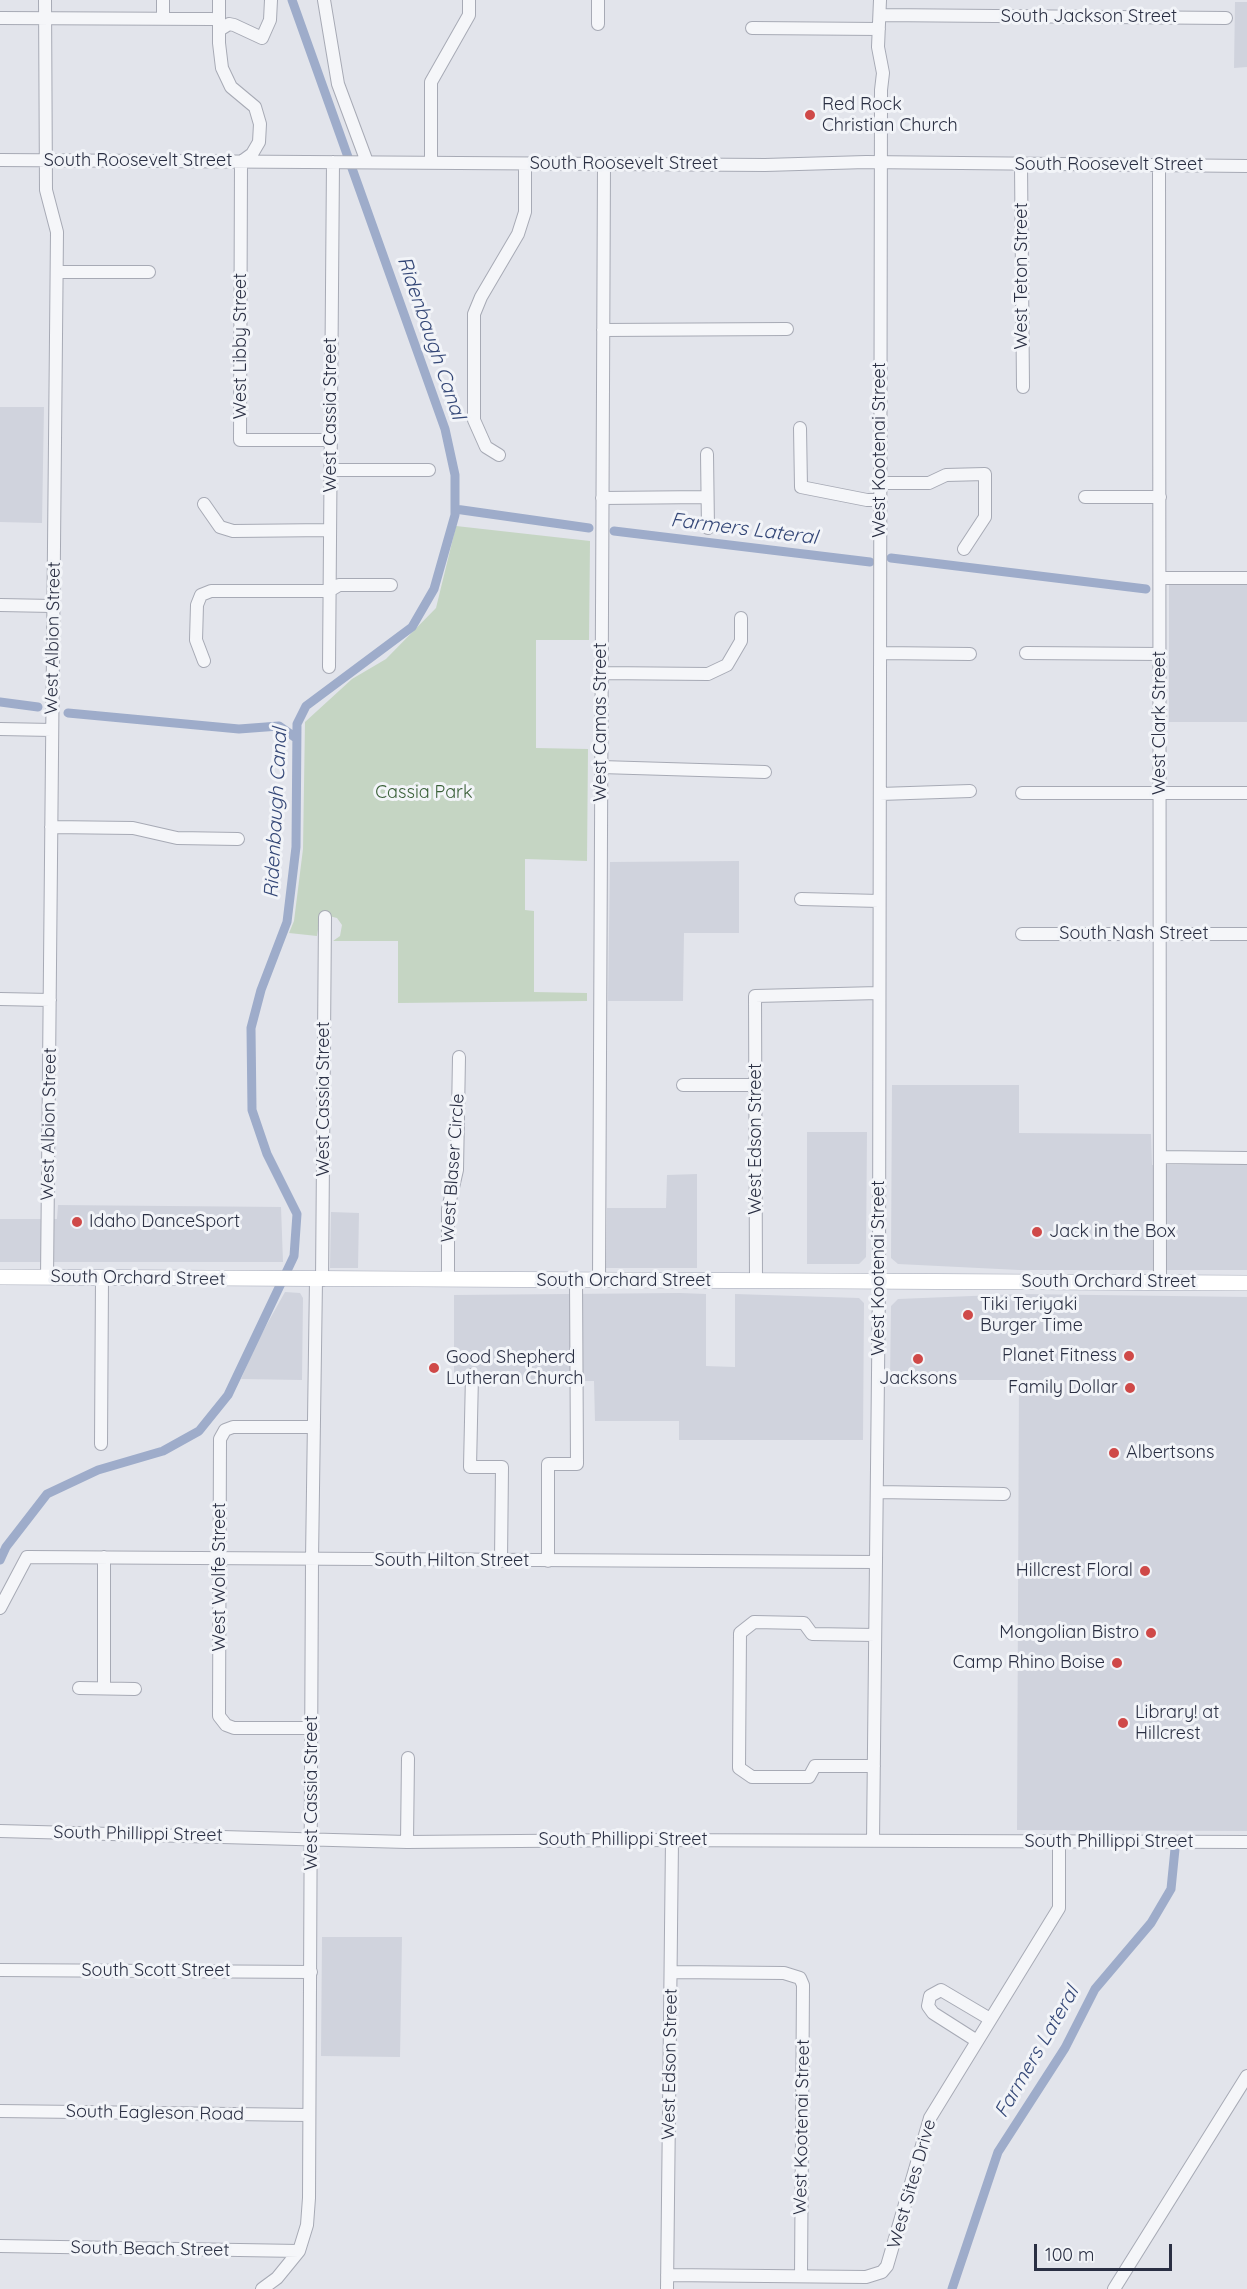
<!DOCTYPE html>
<style>
body{margin:0}
#map{position:relative;width:1247px;height:2289px;overflow:hidden;background:#e2e4eb;font-family:Quicksand,sans-serif}
canvas{display:block}
.scale{position:absolute;left:1034px;top:2244px;width:138px;height:27px;box-sizing:border-box;border:3px solid #2a2f43;border-top:0;padding-left:8px;font-size:18px;line-height:21px;white-space:nowrap;color:#2a2f43;-webkit-text-stroke:4px #f2f4f8;paint-order:stroke}
</style>
<div id="map">
<canvas width="1247" height="2289"></canvas>
<div class="scale">100 m</div>
</div>
<script>
const ctx = document.querySelector('canvas').getContext('2d');
ctx.lineJoin = 'round';
function fill(path, color) { ctx.fillStyle = color; ctx.fill(path, 'evenodd'); }
const poly = rows => new Path2D(rows.map(r => 'M' + r).join(''));
function trace(path, color, width, dash) { ctx.strokeStyle = color; ctx.lineWidth = width; ctx.lineCap = dash ? 'butt' : 'round'; ctx.setLineDash(dash || []); ctx.stroke(path); }
function drawText(font, color, halo, rows, align = 'center') {
  ctx.font = font + ' Quicksand,sans-serif'; ctx.lineWidth = 6; ctx.setLineDash([]); ctx.textBaseline = 'middle'; ctx.strokeStyle = halo; ctx.fillStyle = color; for (const [text, x, y, turn = 0] of rows) {
    ctx.save(); ctx.translate(x, y); ctx.rotate((+turn || 0) * Math.PI / 180); ctx.textAlign = isNaN(turn) ? turn : align; if (halo) ctx.strokeText(text, 0, 0); ctx.fillText(text, 0, 0); ctx.restore();
  }
}
const built = poly([
 [1235,2,1247,2,1247,67,1234,68],
 [0,407,44,407,42,523,0,522],
 [1247,584,1247,722,1169,722,1169,585],
 [739,861,739,933,684,933,683,1001,608,1001,610,862],
 [892,1085,1019,1085,1019,1133,1151,1134,1152,1165,1247,1164,1247,1270,1019,1270,898,1264,891,1258],
 [807,1132,867,1132,866,1257,859,1264,807,1264],
 [697,1174,697,1268,606,1268,607,1208,666,1208,667,1175],
 [58,1205,281,1207,283,1262,0,1262,0,1219,57,1219],
 [331,1212,359,1213,358,1268,330,1268],
 [285,1292,300,1293,303,1298,302,1380,241,1379,257,1342],
 [680,1293,706,1294,706,1366,735,1367,735,1294,859,1298,864,1303,863,1440,679,1440,679,1421,595,1421,594,1381,454,1382,454,1295],
 [1021,1294,1247,1297,1247,1831,1017,1830,1019,1380,890,1380,891,1306,898,1299],
 [322,1937,402,1937,400,2057,321,2056]
]);
const green = poly([
 [456,526,590,541,589,640,536,640,536,748,588,749,587,861,525,859,525,910,534,911,534,992,587,993,587,1001,398,1003,398,941,333,941,340,936,342,925,337,918,329,916,319,923,317,936,289,933,294,921,303,849,305,722,352,679,386,659,436,608]
]);
const canal = poly([
 [455,509,589,528],
 [614,531,870,562],
 [891,558,1146,589],
 [0,702,38,707],
 [68,713,239,729,279,726,296,738],
 [0,1560,6,1547,47,1494,98,1470,163,1451,199,1431,228,1395,294,1256,297,1214,267,1154,252,1110,251,1028,261,990,287,922,296,847,297,724,306,706,412,627,434,589,455,515,455,475,445,429,292,0],
 [952,2289,998,2152,1065,2048,1095,1989,1151,1923,1171,1889,1175,1849]
]);
const minor = poly([
 [45,0,46,190,57,232,47,1278],
 [163,0,163,19],
 [219,0,219,43,222,68,231,87,255,107,260,124,259,142,252,154,241,162,240,440,330,440],
 [324,0,338,84,367,162],
 [598,0,598,24],
 [880,15,1226,18],
 [0,18,212,19],
 [752,28,879,29],
 [221,29,229,24,234,25,262,38,270,20,271,0],
 [0,160,765,165,866,162,1247,166],
 [431,163,431,82,469,15,469,0],
 [1021,165,1023,387],
 [1159,165,1160,1281],
 [57,272,149,272],
 [603,330,787,329],
 [800,428,801,487,867,500,880,500],
 [707,454,708,528],
 [499,455,486,447,474,420,474,314,481,297,518,234,525,212,525,164],
 [330,470,429,470],
 [880,483,929,483,946,475,985,474,985,517,964,549],
 [1085,497,1160,497],
 [602,498,707,497],
 [204,504,220,527,233,531,330,530],
 [1160,578,1247,578],
 [0,605,53,606],
 [880,653,970,654],
 [1026,653,1160,654],
 [204,661,196,640,197,605,201,595,211,591,329,591,339,585,391,585],
 [329,667,333,162],
 [601,673,708,674,727,665,741,641,741,618],
 [0,729,52,730],
 [601,767,765,772],
 [1022,793,1247,793],
 [880,794,970,791],
 [51,827,133,828,177,838,238,839],
 [801,899,879,901],
 [1022,934,1247,934],
 [0,999,50,1000],
 [683,1085,756,1085],
 [1160,1157,1247,1158],
 [322,1280,325,917],
 [448,1280,448,1209,457,1170,459,1057],
 [599,1280,604,164],
 [756,1281,755,996,879,993],
 [472,1375,470,1467,502,1467,501,1561],
 [101,1444,102,1278],
 [877,1492,1004,1494],
 [548,1561,548,1464,577,1464,576,1280],
 [0,1608,27,1557,876,1562],
 [79,1688,135,1689],
 [104,1688,104,1557],
 [312,1728,234,1728,226,1725,219,1716,220,1439,225,1430,233,1427,314,1427],
 [874,1766,815,1766,809,1777,752,1777,739,1768,740,1633,754,1622,804,1623,812,1634,875,1635],
 [0,1831,407,1842,631,1840,1247,1842],
 [873,1841,879,1281,881,90,883,73,878,47,880,0],
 [407,1842,408,1758],
 [0,1970,311,1972],
 [671,1972,784,1973,800,1978,803,1985,801,2276],
 [977,2041,933,2013,928,2006,930,1996,941,1990,990,2019],
 [0,2111,309,2115],
 [0,2246,299,2251],
 [667,2275,866,2277,882,2272,887,2266,930,2118,1059,1908,1059,1842],
 [262,2289,277,2278,299,2251,307,2225,309,2198,312,1559,316,1280],
 [667,2289,672,1840],
 [1114,2289,1247,2076]
]);
const major = poly([
 [0,1277,1247,1283]
]);
const markers = [
 [810,115,6,"#cf4948"],
 [77,1222,6,"#cf4948"],
 [1037,1232,6,"#cf4948"],
 [968,1315,6,"#cf4948"],
 [1129,1356,6,"#cf4948"],
 [918,1359,6,"#cf4948"],
 [434,1368,6,"#cf4948"],
 [1130,1388,6,"#cf4948"],
 [1114,1453,6,"#cf4948"],
 [1145,1571,6,"#cf4948"],
 [1151,1633,6,"#cf4948"],
 [1117,1663,6,"#cf4948"],
 [1123,1723,6,"#cf4948"]
];
const streetNames = [
 ["South Jackson Street",1089,17],
 ["South Roosevelt Street",138,161],
 ["South Roosevelt Street",624,164],
 ["South Roosevelt Street",1109,165],
 ["West Teton Street",1022,276,-90],
 ["West Libby Street",241,346,-90],
 ["West Cassia Street",331,415,-90],
 ["West Kootenai Street",880,450,-90],
 ["West Albion Street",53,638,-89],
 ["West Camas Street",601,722,-90],
 ["West Clark Street",1160,723,-90],
 ["South Nash Street",1134,934],
 ["West Cassia Street",324,1099,-90],
 ["West Albion Street",49,1124,-89],
 ["West Edson Street",756,1139,-90],
 ["West Blaser Circle",453,1168,-86],
 ["West Kootenai Street",879,1268,-90],
 ["South Orchard Street",138,1278,1],
 ["South Orchard Street",624,1281],
 ["South Orchard Street",1109,1282],
 ["South Hilton Street",452,1561],
 ["West Wolfe Street",220,1577,-90],
 ["West Cassia Street",312,1793,-90],
 ["South Phillippi Street",138,1834,1],
 ["South Phillippi Street",623,1840],
 ["South Phillippi Street",1109,1842],
 ["South Scott Street",156,1971],
 ["West Edson Street",670,2064,-89],
 ["South Eagleson Road",155,2113,1],
 ["West Kootenai Street",802,2127,-89],
 ["West Sites Drive",912,2184,-74],
 ["South Beach Street",150,2249,1]
];
const poiNames = [
 ["Red Rock",822,105],
 ["Christian Church",822,126],
 ["Idaho DanceSport",89,1222],
 ["Jack in the Box",1049,1232],
 ["Tiki Teriyaki",980,1305],
 ["Burger Time",980,1326],
 ["Planet Fitness",1117,1356,"right"],
 ["Good Shepherd",446,1358],
 ["Lutheran Church",446,1379],
 ["Jacksons",918,1379,"center"],
 ["Family Dollar",1118,1388,"right"],
 ["Albertsons",1126,1453],
 ["Hillcrest Floral",1133,1571,"right"],
 ["Mongolian Bistro",1139,1633,"right"],
 ["Camp Rhino Boise",1105,1663,"right"],
 ["Library! at",1135,1713],
 ["Hillcrest",1135,1734]
];
const parkNames = [
 ["Cassia Park",424,793]
];
const waterNames = [
 ["Ridenbaugh Canal",431,338,71],
 ["Farmers Lateral",744,529,7],
 ["Ridenbaugh Canal",276,813,-87],
 ["Farmers Lateral",1037,2052,-60]
];
fill(built, '#d0d3dd');
fill(green, '#c5d5c3');
trace(canal, '#9eacca', 9);
trace(minor, '#a7aab5', 14);
trace(major, '#a2a7b6', 16);
trace(minor, '#f5f6f9', 12);
trace(major, '#fff', 15);
for (const [x, y, r, color] of markers) { const dot = new Path2D(); dot.arc(x, y, r, 0, 2 * Math.PI); ctx.fillStyle = color; ctx.fill(dot); trace(dot, '#f2f4f8', 2); }
drawText('18px', '#2a2f43', '#f2f4f8', streetNames);
drawText('18px', '#2a2f43', '#f2f4f8', poiNames, 'left');
drawText('18px', '#395f37', '#f2f4f8', parkNames);
drawText('italic 20px', '#344777', '#f2f4f8', waterNames);
</script>
